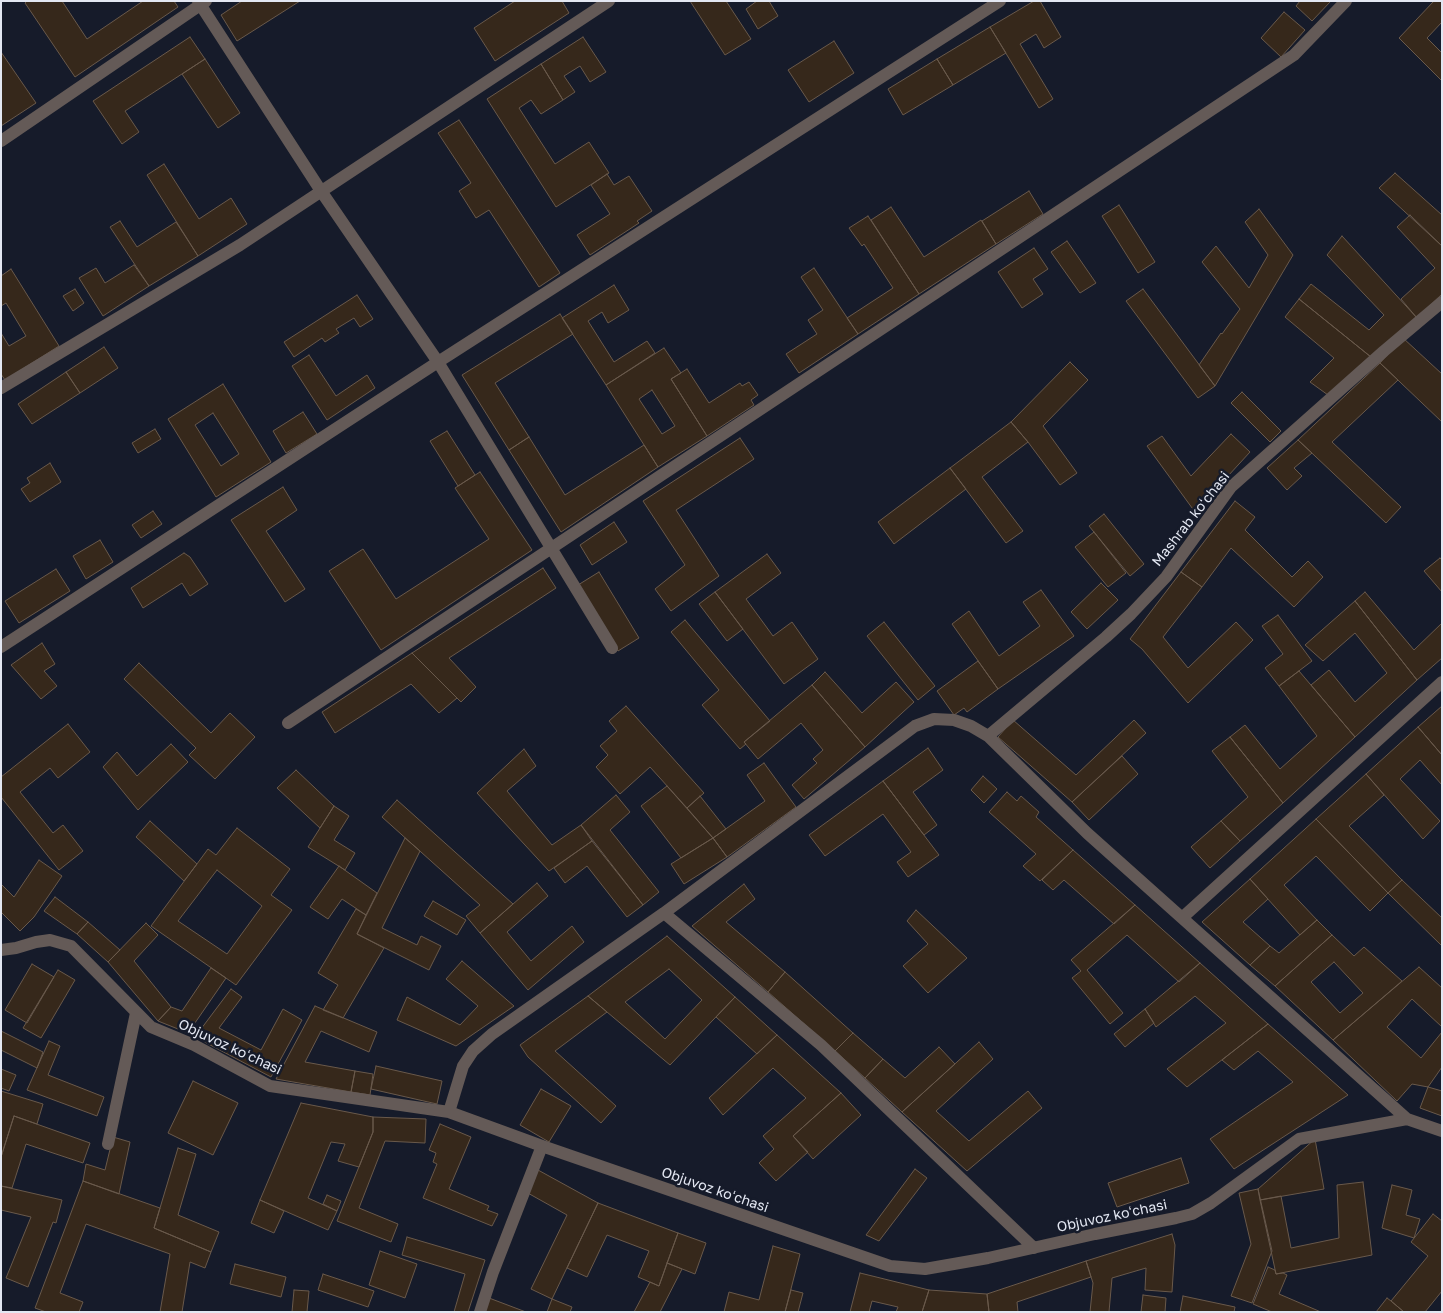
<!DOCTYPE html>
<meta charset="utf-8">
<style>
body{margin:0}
#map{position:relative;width:1443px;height:1313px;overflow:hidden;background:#161b2a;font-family:"Golos Text",sans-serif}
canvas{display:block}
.frame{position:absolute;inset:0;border:2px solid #e3e7f2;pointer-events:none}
</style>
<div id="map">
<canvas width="1443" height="1313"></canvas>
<div class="frame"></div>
</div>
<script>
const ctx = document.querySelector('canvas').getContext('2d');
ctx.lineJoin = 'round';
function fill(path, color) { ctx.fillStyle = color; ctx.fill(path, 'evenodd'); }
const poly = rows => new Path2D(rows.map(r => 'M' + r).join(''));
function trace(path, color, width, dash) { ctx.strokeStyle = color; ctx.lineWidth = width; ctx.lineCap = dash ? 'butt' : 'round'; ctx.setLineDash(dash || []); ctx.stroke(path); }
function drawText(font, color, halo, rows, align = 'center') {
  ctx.font = font + ' "Golos Text",sans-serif'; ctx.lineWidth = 5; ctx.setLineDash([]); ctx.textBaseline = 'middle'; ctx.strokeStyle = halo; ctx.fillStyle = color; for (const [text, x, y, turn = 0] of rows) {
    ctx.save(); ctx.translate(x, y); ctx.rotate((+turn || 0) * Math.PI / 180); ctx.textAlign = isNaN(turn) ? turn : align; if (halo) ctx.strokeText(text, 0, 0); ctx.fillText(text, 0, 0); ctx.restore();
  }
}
const building = poly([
 [27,1,62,1,87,39,143,1,174,1,178,7,75,77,25,3,27,1],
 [242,1,300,1,237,41,221,15,242,1],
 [515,1,562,1,569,13,495,61,474,28,515,1],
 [690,1,726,1,751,39,725,55,690,1],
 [757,1,769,1,778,16,758,29,746,9,757,1],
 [1034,1,1040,1,1061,37,1044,48,1036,34,1020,44,1053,99,1039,108,990,27,1034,1],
 [1300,1,1331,1,1312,21,1296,6,1300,1],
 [1434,1,1442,1,1442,22,1427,38,1442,53,1442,81,1399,38,1434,1],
 [1284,12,1305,30,1281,57,1261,38,1284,12],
 [990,27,1006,53,953,85,937,59,990,27],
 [190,37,205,59,125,111,139,132,122,144,93,101,190,37],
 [583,37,606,72,590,82,580,66,564,76,575,92,563,100,541,64,583,37],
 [834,41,854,73,809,102,788,70,834,41],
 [1,52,36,103,1,126,1,52],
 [205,59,240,113,218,128,182,74,205,59],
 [937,59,953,85,903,115,888,89,937,59],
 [541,64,563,100,541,114,531,100,519,108,555,164,589,142,609,173,556,207,487,99,541,64],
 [459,120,560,273,539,287,489,210,476,218,459,191,471,183,438,133,459,120],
 [164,164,199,219,231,198,247,224,198,256,147,175,164,164],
 [1395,173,1442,215,1442,246,1379,188,1395,173],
 [607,174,614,185,629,176,652,211,637,221,639,223,590,255,577,235,610,214,591,185,607,174],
 [1029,191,1043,214,996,244,982,221,1029,191],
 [1119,205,1155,262,1138,273,1102,216,1119,205],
 [891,207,924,257,981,220,996,244,919,294,871,220,891,207],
 [1259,209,1293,255,1215,386,1199,365,1221,333,1222,334,1240,309,1202,262,1216,246,1249,288,1268,255,1245,222,1259,209],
 [1410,215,1442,246,1442,294,1417,318,1401,299,1435,268,1397,227,1410,215],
 [868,216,919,294,858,334,847,318,893,288,864,244,862,246,849,228,868,216],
 [120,221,137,247,176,222,198,256,149,286,110,227,120,221],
 [1342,236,1417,318,1371,357,1299,299,1311,284,1369,330,1384,315,1327,255,1342,236],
 [1067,241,1096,283,1080,293,1051,252,1067,241],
 [1034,248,1048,269,1033,279,1043,294,1022,308,998,272,1034,248],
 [134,265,149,286,103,316,79,278,96,268,105,283,134,265],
 [814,268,858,334,799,373,786,354,817,334,808,320,823,310,801,277,814,268],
 [11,269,59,346,5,380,1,374,1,333,9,346,26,336,6,303,1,306,1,276,11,269],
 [614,285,629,310,608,323,602,312,588,321,614,362,647,341,655,353,606,385,562,318,614,285],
 [75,289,84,303,73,311,63,296,75,289],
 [1143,289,1215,386,1198,398,1126,301,1143,289],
 [357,295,373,319,360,327,354,318,336,329,339,333,325,342,322,338,294,357,284,342,357,295],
 [1299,299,1371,357,1328,395,1310,382,1334,358,1285,317,1299,299],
 [560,314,573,334,495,383,529,437,509,450,462,375,560,314],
 [1403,338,1442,374,1442,422,1380,363,1403,338],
 [104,347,118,368,80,393,66,372,104,347],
 [664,348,681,373,671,379,707,436,658,467,606,385,664,348],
 [652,390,675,426,662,434,639,399,652,390],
 [309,355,336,396,367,375,375,388,327,420,292,366,309,355],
 [1070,362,1088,380,1043,426,1077,473,1060,485,1028,442,1011,422,1070,362],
 [1380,363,1398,380,1332,442,1401,507,1386,523,1298,440,1380,363],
 [687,369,709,403,740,383,742,386,749,382,758,395,751,400,754,405,707,436,671,379,687,369],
 [66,372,80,393,32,424,18,404,66,372],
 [223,384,271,462,216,497,168,419,223,384],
 [213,413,239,454,221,466,195,425,213,413],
 [1242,392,1281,431,1270,442,1231,403,1242,392],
 [303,412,317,434,286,453,273,431,303,412],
 [1011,422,1028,442,982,477,1023,531,1006,543,950,468,1011,422],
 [155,429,161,439,138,453,132,443,155,429],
 [447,431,475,475,458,486,430,441,447,431],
 [1231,434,1250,452,1195,512,1147,446,1162,436,1191,476,1231,434],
 [529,437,565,495,644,445,658,467,561,532,509,450,529,437],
 [740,438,754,459,676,510,719,576,671,611,655,589,685,565,643,501,740,438],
 [1298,440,1312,453,1294,468,1302,476,1287,490,1267,468,1298,440],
 [50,463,61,482,30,502,21,489,30,483,27,478,50,463],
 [950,468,966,489,894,544,878,522,950,468],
 [480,472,532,550,381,650,329,571,363,549,396,599,489,539,455,488,480,472],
 [283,487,297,510,266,531,305,589,285,602,231,520,283,487],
 [1235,501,1255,517,1245,530,1292,577,1308,561,1323,577,1294,607,1231,548,1202,587,1181,572,1235,501],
 [153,511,162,524,141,538,132,525,153,511],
 [1104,514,1144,564,1130,576,1089,526,1104,514],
 [614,522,627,542,592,565,580,545,614,522],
 [1094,532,1126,573,1108,587,1075,547,1094,532],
 [100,540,113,562,86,579,73,556,100,540],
 [184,553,190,557,208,584,190,596,182,583,143,608,131,588,184,553],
 [767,554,781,573,746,599,773,636,792,622,818,659,784,684,715,592,767,554],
 [1440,558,1442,560,1442,592,1424,571,1440,558],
 [543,568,556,588,449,658,476,687,461,702,412,653,543,568],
 [56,569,70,591,19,623,5,601,56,569],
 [599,572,639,638,618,651,578,585,599,572],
 [1181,572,1202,587,1163,637,1188,668,1236,622,1253,640,1188,703,1142,649,1130,639,1181,572],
 [1101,583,1118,600,1087,629,1071,612,1101,583],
 [1041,590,1074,636,998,689,952,624,969,611,999,656,1040,626,1023,602,1041,590],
 [715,592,743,629,727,641,699,604,715,592],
 [1365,592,1414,650,1442,623,1442,658,1417,680,1355,601,1365,592],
 [1355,601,1417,680,1355,737,1311,685,1329,670,1355,702,1387,673,1355,633,1323,661,1305,645,1355,601],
 [1278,615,1312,661,1279,686,1265,668,1283,654,1262,626,1278,615],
 [685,620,770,721,744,742,746,744,740,749,702,705,719,690,671,632,685,620],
 [884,622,935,686,918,700,867,636,884,622],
 [42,643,55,664,44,671,57,686,41,699,11,665,42,643],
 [412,653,457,698,439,713,411,684,335,733,322,712,412,653],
 [978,661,998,689,967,712,964,708,954,715,937,691,978,661],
 [139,663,211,733,230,713,255,737,215,779,189,755,196,748,124,679,139,663],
 [1299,671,1355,737,1283,803,1230,737,1245,725,1280,769,1317,736,1279,686,1299,671],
 [825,672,862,713,896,682,914,702,865,747,812,685,825,672],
 [812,685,865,747,804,799,792,785,817,763,813,759,823,750,801,723,758,759,744,742,812,685],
 [626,706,704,793,687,808,650,767,620,794,596,767,608,755,600,746,617,731,609,721,626,706],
 [1442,706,1442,755,1418,727,1442,706],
 [1013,720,1076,775,1134,720,1146,733,1072,802,998,737,1013,720],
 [68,724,90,752,58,778,50,768,20,792,53,833,63,825,83,851,59,870,1,797,1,777,68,724],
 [1418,727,1442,755,1442,785,1420,760,1400,779,1440,821,1423,839,1366,774,1418,727],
 [1230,737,1283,803,1240,841,1221,821,1248,797,1212,751,1230,737],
 [171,744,188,762,138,810,103,767,117,752,137,776,171,744],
 [928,748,943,770,913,792,937,825,924,835,883,781,928,748],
 [524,749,536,766,507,791,552,845,581,825,592,841,549,871,477,793,524,749],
 [1122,756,1138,774,1089,820,1072,802,1122,756],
 [764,763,796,807,727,857,713,838,765,801,747,775,764,763],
 [296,770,334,806,320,828,277,788,296,770],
 [1366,774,1384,795,1349,826,1402,880,1388,893,1316,819,1366,774],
 [983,776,997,789,984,803,971,790,983,776],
 [883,781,939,855,908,877,897,862,911,852,883,814,825,856,809,835,883,781],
 [667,786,713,838,681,858,641,806,667,786],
 [1007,792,1017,801,1021,796,1039,812,1036,817,1073,850,1040,881,1023,866,1036,854,989,812,1007,792],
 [616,795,630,812,610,830,659,892,643,905,581,825,616,795],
 [700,796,726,829,713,838,687,808,700,796],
 [397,800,513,904,480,933,466,916,480,905,382,817,397,800],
 [334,806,349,816,334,840,355,853,345,870,308,847,334,806],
 [1316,819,1388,893,1370,911,1316,856,1284,885,1317,920,1300,935,1250,879,1316,819],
 [150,821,197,864,184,881,136,837,150,821],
 [1221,821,1240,841,1210,868,1191,847,1221,821],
 [237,828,290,869,271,895,292,910,236,985,151,926,208,849,216,855,237,828],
 [217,870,262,906,227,954,178,921,217,870],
 [405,838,420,851,382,928,417,945,421,936,441,946,429,970,357,934,405,838],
 [713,838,727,857,684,884,671,864,713,838],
 [592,841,643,905,627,917,587,866,565,883,554,868,592,841],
 [1073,850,1135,905,1114,924,1064,880,1053,890,1042,880,1073,850],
 [39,860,62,876,34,917,20,931,1,912,1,884,14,897,39,860],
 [339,866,377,893,366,915,342,899,328,919,310,907,339,866],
 [1250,879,1268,899,1243,922,1270,946,1250,965,1202,922,1250,879],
 [1402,880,1442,918,1442,946,1388,893,1402,880],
 [537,883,548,896,507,932,531,961,572,926,584,942,528,990,480,933,537,883],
 [744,884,755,899,726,922,785,972,768,992,692,926,744,884],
 [55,897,88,922,77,934,44,911,55,897],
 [433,901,466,920,457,935,424,916,433,901],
 [1135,905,1200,963,1179,982,1127,935,1087,970,1123,1013,1110,1024,1072,978,1081,971,1071,960,1135,905],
 [356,909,366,915,357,934,384,948,343,1018,323,1010,338,985,318,973,356,909],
 [916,910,967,958,928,993,903,966,928,944,907,921,916,910],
 [1317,920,1332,935,1275,986,1250,965,1270,946,1279,953,1317,920],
 [88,922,120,950,108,962,77,934,88,922],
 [146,923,158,935,134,961,171,1007,158,1021,108,962,146,923],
 [1332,935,1354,956,1364,947,1402,981,1333,1040,1275,986,1332,935],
 [1334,962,1363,993,1340,1013,1311,982,1334,962],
 [667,936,735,997,670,1065,588,996,667,936],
 [669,969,702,1000,665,1039,625,1002,669,969],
 [462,961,514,1006,456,1046,397,1020,407,997,460,1025,478,1006,446,979,462,961],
 [1200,963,1268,1024,1187,1087,1167,1069,1226,1023,1195,996,1156,1027,1145,1009,1200,963],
 [32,964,54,977,27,1023,5,1010,32,964],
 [1419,967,1442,988,1442,1027,1412,999,1387,1027,1421,1058,1442,1032,1442,1067,1428,1087,1412,1084,1397,1101,1333,1040,1419,967],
 [211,968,226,978,188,1033,158,1021,171,1007,182,1011,211,968],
 [58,970,75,980,41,1038,23,1028,58,970],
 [785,972,853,1033,835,1051,768,992,785,972],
 [231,989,242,997,219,1028,261,1050,283,1009,302,1020,271,1077,195,1037,231,989],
 [588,996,607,1012,555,1051,616,1106,601,1123,528,1057,520,1045,588,996],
 [735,997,777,1035,757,1054,716,1017,735,997],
 [315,1006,377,1032,369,1052,321,1031,305,1062,355,1071,351,1092,276,1079,315,1006],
 [1145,1009,1154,1023,1125,1047,1114,1034,1145,1009],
 [1268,1024,1348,1095,1234,1169,1210,1139,1293,1082,1258,1051,1234,1070,1222,1060,1268,1024],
 [1,1031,43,1052,37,1068,1,1050,1,1031],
 [853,1033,883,1059,865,1078,835,1051,853,1033],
 [777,1035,841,1093,793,1136,808,1152,776,1181,759,1163,774,1149,763,1136,806,1098,773,1068,723,1115,709,1098,777,1035],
 [49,1041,60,1046,48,1075,104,1097,97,1116,27,1090,49,1041],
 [979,1042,993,1059,936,1111,969,1141,1028,1091,1042,1108,967,1171,902,1112,979,1042],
 [939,1047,955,1064,902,1112,865,1078,883,1059,905,1078,939,1047],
 [376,1066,442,1081,437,1104,371,1089,376,1066],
 [1,1069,16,1075,9,1091,1,1088,1,1069],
 [355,1071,373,1074,370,1095,351,1092,355,1071],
 [193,1081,238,1103,213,1155,168,1133,193,1081],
 [1428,1087,1442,1091,1442,1116,1420,1108,1428,1087],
 [541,1089,571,1106,549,1142,520,1125,541,1089],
 [1,1091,43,1104,37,1124,14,1116,1,1157,1,1091],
 [841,1093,861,1115,813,1159,793,1136,841,1093],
 [301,1103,373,1117,373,1132,359,1167,338,1161,345,1144,331,1142,308,1198,337,1211,328,1230,260,1200,301,1103],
 [14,1116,90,1143,83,1163,26,1144,12,1188,1,1186,1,1157,14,1116],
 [373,1117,426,1119,425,1143,385,1141,359,1208,398,1224,391,1242,337,1221,373,1132,373,1117],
 [440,1124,471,1137,449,1189,489,1206,487,1210,498,1214,492,1226,423,1198,437,1164,433,1162,436,1153,429,1150,440,1124],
 [113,1137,130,1142,119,1194,83,1181,86,1164,105,1170,113,1137],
 [1315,1139,1324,1189,1260,1200,1258,1189,1315,1139],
 [178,1148,196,1154,178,1215,219,1232,211,1252,154,1228,178,1148],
 [1181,1158,1189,1183,1117,1207,1108,1183,1181,1158],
 [915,1169,927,1178,879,1241,866,1235,915,1169],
 [538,1170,598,1203,552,1299,531,1289,567,1215,526,1192,538,1170],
 [83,1181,160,1208,154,1228,211,1252,205,1268,190,1262,182,1312,160,1312,170,1254,86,1224,60,1293,83,1302,79,1312,46,1312,35,1308,83,1181],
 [1363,1182,1372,1255,1276,1274,1260,1200,1281,1196,1291,1248,1339,1238,1337,1185,1363,1182],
 [1392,1185,1412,1190,1406,1215,1420,1219,1414,1238,1382,1228,1392,1185],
 [1,1186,62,1200,56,1223,53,1222,28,1287,6,1278,31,1217,1,1210,1,1186],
 [1258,1189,1272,1251,1252,1303,1231,1296,1251,1244,1239,1193,1258,1189],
 [327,1195,341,1201,337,1211,323,1204,327,1195],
 [260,1200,284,1211,274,1233,251,1223,260,1200],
 [598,1203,678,1233,659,1286,638,1277,649,1251,607,1235,587,1277,567,1268,598,1203],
 [1433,1214,1442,1221,1442,1291,1425,1312,1404,1312,1391,1301,1428,1256,1411,1242,1433,1214],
 [678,1233,706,1243,695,1274,667,1263,678,1233],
 [1172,1234,1175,1245,1172,1292,1145,1290,1146,1268,1112,1278,1109,1312,1090,1312,1093,1283,1086,1261,1172,1234],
 [407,1237,485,1260,468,1312,454,1312,465,1274,402,1255,407,1237],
 [773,1246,800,1254,785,1312,724,1312,729,1292,759,1300,773,1246],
 [380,1251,417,1264,405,1298,369,1285,380,1251],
 [1086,1261,1091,1277,1017,1302,1018,1312,989,1312,987,1294,1086,1261],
 [667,1263,682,1269,660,1312,634,1312,650,1282,659,1286,667,1263],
 [235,1264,286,1277,281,1297,230,1284,235,1264],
 [1268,1267,1275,1270,1276,1274,1283,1273,1287,1275,1279,1294,1321,1312,1272,1312,1253,1304,1268,1267],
 [860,1273,929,1290,922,1312,896,1312,898,1307,872,1301,869,1312,850,1312,860,1273],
 [323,1274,374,1291,368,1307,318,1290,323,1274],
 [294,1290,309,1291,307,1312,292,1312,294,1290],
 [791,1290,803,1293,798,1312,785,1312,791,1290],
 [929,1290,987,1294,989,1312,922,1312,929,1290],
 [1143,1295,1166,1298,1165,1312,1141,1312,1143,1295],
 [1183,1296,1235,1307,1234,1312,1180,1312,1183,1296],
 [489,1298,526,1312,483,1312,489,1298],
 [1387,1298,1391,1301,1404,1312,1376,1312,1387,1298],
 [552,1299,572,1307,570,1312,547,1312,552,1299]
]);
const minor = poly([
 [198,1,321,191,438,362,612,648],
 [1,141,206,1],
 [1,388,240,245,609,1],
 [1,647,438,362,1000,1],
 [288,723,1294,55,1346,1],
 [988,736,1106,637,1131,614,1166,577,1231,487,1384,351,1442,302],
 [664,913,821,1045,1034,1248],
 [1183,917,1442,682],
 [1,950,16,948,36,942,50,940,71,946,151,1027,194,1045,270,1086,449,1112,542,1146,890,1266,925,1269,988,1258,1095,1234,1176,1218,1192,1214,1211,1203,1299,1139,1407,1119,1442,1131],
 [449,1112,463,1066,473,1051,492,1034,664,913,915,726,934,719,954,720,971,726,988,736,1087,833,1407,1119],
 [108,1144,136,1013],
 [480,1312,493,1272,542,1146]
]);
const streetNames = [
 ["Mashrab koʻchasi",1191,519,-52],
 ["Objuvoz koʻchasi",230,1047,25],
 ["Objuvoz koʻchasi",715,1190,19],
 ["Objuvoz koʻchasi",1112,1216,-12]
];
fill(building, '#36281b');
trace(building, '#69594b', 1);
trace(minor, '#645a57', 12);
drawText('14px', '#e3e7f2', '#161b2a', streetNames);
</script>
